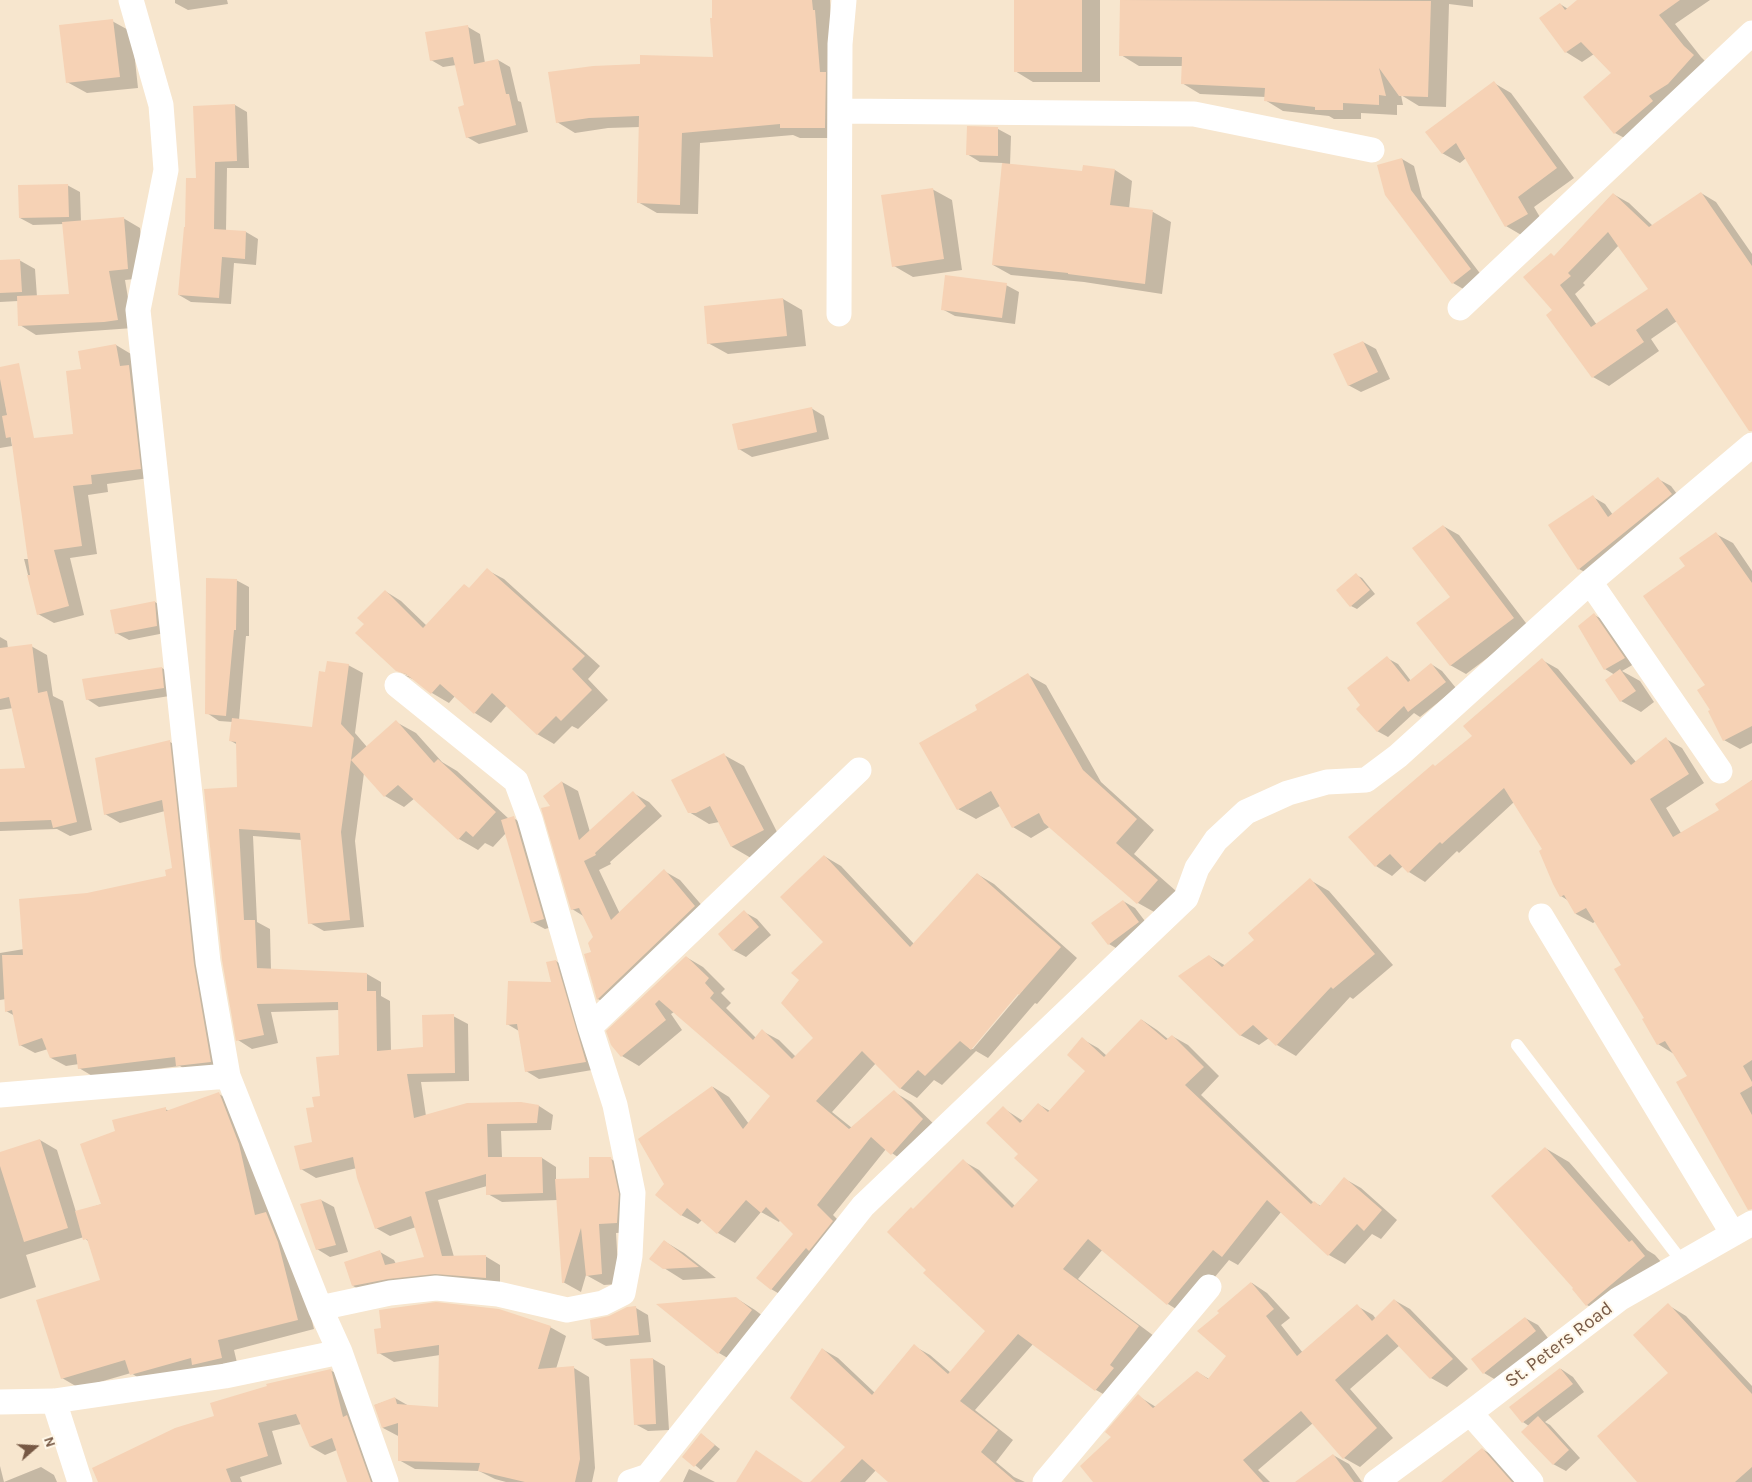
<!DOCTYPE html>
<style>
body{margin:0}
#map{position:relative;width:1752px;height:1482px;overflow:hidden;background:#fef4e0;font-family:Karla,sans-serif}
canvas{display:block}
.north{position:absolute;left:10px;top:1422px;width:50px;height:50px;-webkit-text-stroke:4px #fff7e8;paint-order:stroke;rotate:71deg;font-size:14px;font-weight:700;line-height:20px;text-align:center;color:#775945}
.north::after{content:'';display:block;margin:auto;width:18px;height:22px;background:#775945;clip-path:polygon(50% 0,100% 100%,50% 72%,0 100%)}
</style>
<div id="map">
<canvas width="1752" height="1482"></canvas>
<div class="north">N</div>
</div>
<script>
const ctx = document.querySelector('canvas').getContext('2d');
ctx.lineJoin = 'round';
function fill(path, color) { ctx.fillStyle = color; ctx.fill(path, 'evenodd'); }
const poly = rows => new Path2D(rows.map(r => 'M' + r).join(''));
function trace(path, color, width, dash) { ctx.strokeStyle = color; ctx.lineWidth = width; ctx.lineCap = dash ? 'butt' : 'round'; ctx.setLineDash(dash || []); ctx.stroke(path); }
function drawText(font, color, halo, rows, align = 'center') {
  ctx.font = font + ' Karla,sans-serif'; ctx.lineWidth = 4; ctx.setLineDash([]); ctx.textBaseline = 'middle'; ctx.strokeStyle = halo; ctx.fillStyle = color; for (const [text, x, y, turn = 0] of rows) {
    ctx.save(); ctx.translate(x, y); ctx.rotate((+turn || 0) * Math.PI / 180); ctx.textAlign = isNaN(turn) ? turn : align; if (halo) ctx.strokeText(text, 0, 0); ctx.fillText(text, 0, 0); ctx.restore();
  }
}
const residential = poly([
 [0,0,1752,0,1752,1482,0,1482]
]);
const shadow = poly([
 [175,0,227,0,228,4,188,10,175,3],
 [713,0,830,0,831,20,843,138,800,138,793,135,700,143,698,214,657,213,638,202,640,127,608,128,575,133,557,122,641,66,714,59],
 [1015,0,1100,0,1100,82,1033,82,1015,71],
 [1122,0,1473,0,1473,7,1449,4,1446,107,1419,106,1401,95,1403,105,1397,105,1397,115,1361,113,1361,119,1334,119,1329,116,1283,111,1265,100,1266,97,1200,94,1182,83,1183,66,1139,66,1121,55],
 [1579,0,1710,0,1675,24,1701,57,1709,65,1632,142,1615,133,1612,73,1594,54,1582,62,1566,52,1560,4,1568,9],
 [112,21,132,32,138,88,87,93,67,82],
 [468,27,480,34,485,63,498,60,510,67,518,101,521,102,528,132,479,144,467,137,466,106,456,65,443,67,431,60],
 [1494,83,1511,93,1574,178,1534,207,1544,224,1523,236,1506,226,1466,158,1460,163,1442,153],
 [235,105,247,112,249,168,227,168,226,231,246,232,258,239,256,265,234,263,231,304,191,302,179,295,197,179],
 [998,129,1011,136,1010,165,1083,173,1115,170,1132,181,1129,209,1153,212,1171,222,1162,294,1084,282,1011,275,993,265,1003,163,980,162,967,154],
 [1402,159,1414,166,1422,197,1482,276,1465,290,1453,283,1386,194],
 [67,185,80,192,81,222,123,218,140,228,144,278,125,280,133,328,36,335,20,325,18,301,0,302,0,261,19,260,35,269,37,297,70,295,64,224,33,225,20,218],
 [932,189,952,200,962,270,913,277,894,266],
 [1701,193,1716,202,1752,254,1752,424,1677,321,1651,339,1659,351,1609,386,1593,377,1548,315,1554,310,1555,257,1613,194,1629,203,1653,226],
 [1619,245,1650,289,1597,325,1575,294,1585,285,1583,283],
 [1006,285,1019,292,1015,324,955,316,942,309],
 [783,299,802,310,806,346,728,354,708,343,705,307],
 [1363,342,1376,349,1390,379,1361,392,1348,385],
 [116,345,131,354,156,477,107,484,108,492,88,495,97,554,70,558,84,615,54,623,38,614,24,559,29,559,75,435,83,370],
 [0,368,12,446,0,448],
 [811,408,824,416,829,439,752,457,739,449],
 [1658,479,1671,486,1683,502,1592,576,1579,569,1593,497,1605,504,1613,515],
 [1443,526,1459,535,1529,627,1466,674,1450,665,1452,597],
 [1716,534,1733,543,1752,571,1752,743,1740,749,1724,740,1711,710,1687,567],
 [487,570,504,579,600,666,588,679,608,700,578,729,572,726,554,744,537,734,507,705,491,723,475,713,455,696,449,703,432,693,417,681,404,675,412,677,396,670,366,624,385,591,401,601,427,626,464,585,470,589],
 [1356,575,1362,578,1375,594,1357,609,1351,606],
 [236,580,249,587,249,636,246,636,239,720,313,728,326,673,348,665,363,673,355,733,367,747,396,722,416,733,442,762,457,771,509,819,513,818,526,825,556,926,545,929,532,922,506,833,493,847,485,843,478,850,459,839,415,798,404,807,385,796,364,773,355,841,364,927,324,931,310,923,302,840,253,836,257,922,270,929,271,970,367,974,381,982,381,996,390,1001,391,1051,424,1048,453,1016,468,1024,469,1081,421,1082,426,1116,539,1106,553,1115,551,1130,501,1131,502,1158,542,1158,556,1167,556,1180,590,1179,611,1159,628,1169,634,1232,616,1233,619,1284,604,1285,586,1275,581,1292,563,1282,558,1200,502,1202,488,1194,487,1186,438,1200,454,1257,485,1256,500,1265,500,1286,368,1294,353,1286,380,1252,394,1260,396,1264,425,1258,416,1227,390,1236,376,1228,357,1168,316,1178,301,1169,313,1143,315,1108,341,1056,339,1010,271,1012,278,1043,252,1049,238,1040,238,745,231,741,233,722,219,721,207,713],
 [155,602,167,610,170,632,129,640,116,633],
 [1594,615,1604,620,1634,664,1622,671,1640,681,1654,702,1641,712,1621,701,1615,675,1605,669],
 [0,637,7,641,8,649,31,646,47,655,53,696,63,701,92,830,70,836,57,829,0,831,0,770,27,769,13,708,0,710],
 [1387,658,1398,664,1411,681,1431,664,1442,671,1456,688,1420,717,1414,713,1388,737,1377,731,1362,705],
 [1542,660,1558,669,1636,762,1666,739,1682,748,1704,783,1666,808,1681,833,1721,811,1752,780,1752,1201,1689,1076,1674,1054,1658,1044,1622,965,1596,921,1593,923,1576,914,1569,901,1561,896,1544,850,1514,802,1459,853,1457,851,1425,882,1409,872,1403,866,1392,876,1376,866,1436,767,1474,736],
 [162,668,174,676,176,695,99,707,87,699],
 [1028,675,1046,685,1101,782,1154,830,1134,854,1176,891,1156,913,1138,903,1051,826,1031,838,1013,827,1000,806,976,819,958,809,979,711],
 [170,742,184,750,225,1070,192,1074,180,1066,94,1077,79,1068,79,1064,66,1066,51,1058,48,1049,35,1053,20,1045,15,1016,6,1011,6,999,0,1000,0,953,24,949,87,894,168,877,174,869,165,811,120,823,105,814],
 [724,755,744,766,782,842,751,858,732,847,719,822,709,824,689,812],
 [562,782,578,791,590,832,633,793,649,802,662,816,610,862,611,864,599,870,620,914,664,871,680,880,711,916,614,1008,598,999,585,955,592,953,595,937,585,917,572,909,552,806],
 [824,856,841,866,914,944,977,874,994,884,1077,958,1037,1004,1035,1003,988,1058,976,1051,942,1085,934,1080,917,1098,900,1088,876,1063,832,1112,852,1128,894,1092,911,1102,939,1129,908,1164,886,1149,833,1215,849,1231,788,1299,771,1289,794,1234,780,1220,779,1222,761,1212,735,1243,718,1233,702,1220,698,1224,681,1215,665,1184,713,1087,729,1097,749,1124,772,1096,674,1012,671,1014,682,1030,639,1066,622,1056,612,1044,686,957,703,967,725,989,721,993,731,1003,726,1008,756,1038,762,1031,779,1040,796,1057,815,1038,800,980,824,943],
 [1021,988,1023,990,973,1049,969,1049],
 [1310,880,1329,891,1393,965,1353,999,1350,997,1296,1056,1277,1045,1269,1038,1259,1045,1240,1035,1209,956,1226,966,1256,940],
 [1123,901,1135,908,1151,929,1121,951,1109,944],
 [744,912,757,919,771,935,746,957,733,950],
 [556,961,568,969,598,1069,539,1079,526,1071,519,1031,507,1024,553,983],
 [1142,1020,1157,1030,1168,1039,1172,1036,1188,1045,1219,1076,1201,1095,1313,1202,1321,1206,1345,1179,1361,1188,1397,1220,1381,1239,1372,1234,1345,1264,1329,1255,1281,1212,1238,1265,1229,1260,1184,1314,1168,1304,1103,1249,1078,1279,1154,1336,1112,1399,1096,1390,1033,1344,975,1410,1013,1440,996,1462,1014,1477,1025,1482,890,1482,876,1470,865,1482,812,1482,846,1447,822,1349,838,1358,875,1393,914,1346,930,1355,951,1373,986,1331,927,1270,914,1210,963,1161,979,1170,1015,1206,1039,1180,1020,1154,1003,1108,1023,1121,1038,1104,1050,1111,1087,1071,1082,1039,1098,1048,1107,1056],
 [219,1094,236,1104,295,1253,314,1329,234,1350,238,1367,148,1384,131,1373,79,1388,62,1378,102,1281,89,1242,84,1237,26,1255,36,1287,0,1299,0,1153,40,1140,57,1150,76,1212,102,1204,117,1132,165,1109,169,1111],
 [1545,1148,1569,1162,1647,1250,1655,1255,1668,1270,1610,1318,1587,1305],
 [321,1200,334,1207,348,1252,330,1257,317,1249],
 [664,1241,684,1253,716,1278,683,1280,664,1268],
 [1252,1283,1267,1293,1290,1318,1281,1325,1303,1353,1357,1306,1373,1315,1376,1319,1394,1300,1410,1309,1468,1369,1447,1387,1431,1378,1400,1345,1350,1389,1393,1438,1360,1467,1344,1458,1313,1423,1258,1470,1270,1482,1093,1482,1113,1437,1138,1396,1156,1407,1197,1372,1209,1379,1228,1356,1221,1313],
 [736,1298,755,1310,771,1322,738,1364,719,1353],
 [1668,1305,1686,1316,1752,1386,1752,1482,1639,1482,1670,1373],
 [636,1308,648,1315,651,1342,606,1346,593,1339],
 [1525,1318,1538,1325,1548,1338,1496,1380,1484,1373],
 [550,1327,566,1336,556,1369,574,1368,589,1377,595,1468,592,1482,506,1482,495,1479,479,1471,415,1469,399,1460,400,1437,383,1428,375,1405,395,1398,409,1406,439,1408,440,1355,394,1362,379,1353],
 [653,1359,665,1366,669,1430,648,1431,635,1424],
 [1561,1369,1573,1377,1584,1392,1545,1422,1550,1425,1580,1458,1566,1471,1553,1464,1529,1426,1523,1422],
 [330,1370,345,1378,382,1482,349,1482,337,1450,325,1455,311,1447,301,1424,272,1431,282,1464,240,1477,242,1482,99,1482,216,1417],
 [701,1434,720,1449,701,1470,684,1456],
 [1482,1449,1499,1459,1519,1482,1443,1482],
 [1333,1455,1349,1464,1362,1482,1297,1482],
 [0,1466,4,1482,0,1482],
 [41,1467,54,1475,57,1482,4,1482],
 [689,1469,715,1482,683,1482]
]);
const building = poly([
 [712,0,812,0,813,10,815,10,820,72,826,72,825,128,780,128,780,124,682,133,680,205,637,203,639,116,589,118,556,123,548,72,593,66,640,64,640,55,713,57,710,18,712,18],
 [1014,0,1082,0,1082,72,1014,72],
 [1120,0,1431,1,1428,97,1399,96,1379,68,1386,96,1379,95,1379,105,1343,103,1343,110,1315,110,1315,107,1264,101,1265,88,1181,84,1182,57,1119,56],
 [1577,0,1680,0,1659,15,1684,46,1694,55,1668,84,1649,96,1653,101,1614,134,1583,97,1611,73,1581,42,1565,53,1539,18,1560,3,1565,10],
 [113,19,120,77,66,83,59,25],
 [468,25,474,64,498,59,506,94,509,94,516,125,466,138,458,107,464,105,453,57,430,61,425,32],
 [1494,81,1557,168,1518,197,1528,214,1505,227,1456,143,1442,154,1425,132],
 [235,104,237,161,215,162,214,229,246,231,245,259,222,257,219,298,178,295,184,227,185,227,186,178,196,178,193,106],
 [967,126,998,127,998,156,966,155],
 [1402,158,1411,190,1471,269,1452,284,1385,195,1377,165],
 [1002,163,1082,171,1083,165,1115,169,1110,205,1153,210,1145,284,1068,274,1068,273,992,265],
 [68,184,69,217,19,218,18,185],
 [933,188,944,259,892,267,881,195],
 [1701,192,1752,266,1752,431,1749,431,1667,308,1636,330,1644,342,1592,378,1546,315,1552,310,1523,277,1551,253,1554,256,1613,193,1649,227],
 [1608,232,1648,289,1591,327,1560,285,1571,276,1568,273],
 [124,217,128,269,109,271,118,320,104,322,18,326,17,296,69,294,62,222],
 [20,259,22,292,0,293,0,260],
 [945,275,1007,283,1002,318,941,310],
 [783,298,787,336,707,344,704,306],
 [1363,341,1378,372,1348,386,1333,354],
 [116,344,120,366,129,365,141,469,91,475,92,484,73,486,82,546,54,550,69,606,37,615,27,575,30,575,11,437,6,438,2,416,7,415,0,379,0,367,19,363,34,438,73,434,66,371,81,369,78,351],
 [812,407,817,432,738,450,732,424],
 [1658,477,1672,494,1578,570,1548,525,1593,495,1608,517],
 [1443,525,1514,618,1450,666,1416,623,1450,597,1412,548],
 [1716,532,1752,583,1752,726,1723,741,1708,711,1710,710,1697,690,1705,685,1643,596,1685,566,1679,558],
 [487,568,585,656,572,669,592,690,561,721,556,716,537,735,492,693,474,714,440,684,431,694,406,674,396,671,355,633,364,624,357,618,385,590,423,628,464,584,469,588],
 [1356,573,1370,590,1350,607,1336,590],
 [206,578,237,579,236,630,234,630,226,716,205,714],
 [155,601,157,626,115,634,110,610],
 [1594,613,1625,658,1604,670,1578,626],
 [32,644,38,693,47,691,77,822,53,828,51,820,0,822,0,769,25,768,9,697,0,699,0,648],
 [1387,656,1408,682,1431,663,1446,682,1408,712,1404,706,1377,732,1356,709,1360,705,1347,688],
 [1542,658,1631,765,1666,737,1689,774,1650,799,1673,837,1719,810,1715,804,1752,780,1752,1060,1743,1066,1752,1082,1752,1086,1740,1093,1752,1115,1752,1209,1748,1210,1676,1082,1687,1076,1665,1041,1657,1045,1642,1019,1644,1018,1614,969,1621,965,1586,908,1575,914,1564,895,1560,897,1553,884,1539,851,1542,849,1504,788,1442,844,1440,842,1408,873,1390,854,1375,867,1348,837,1433,764,1435,766,1472,736,1463,726],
 [327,661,349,664,341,724,354,738,341,832,350,920,308,924,300,833,239,829,244,920,255,920,257,968,367,973,367,991,376,991,377,1051,423,1047,422,1015,454,1014,455,1073,407,1074,414,1118,467,1103,521,1102,539,1105,537,1123,487,1124,488,1157,542,1157,543,1193,486,1195,486,1174,425,1192,442,1256,486,1255,486,1278,435,1274,388,1279,352,1286,344,1262,380,1250,385,1265,424,1257,411,1216,375,1229,357,1178,353,1157,300,1170,294,1146,312,1142,306,1108,314,1107,312,1097,320,1096,316,1057,339,1055,338,1002,257,1004,264,1035,236,1041,222,960,204,789,237,787,236,742,229,741,232,718,312,727,319,671,325,672],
 [162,667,164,688,86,700,82,679],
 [1620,669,1636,691,1620,702,1605,680],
 [1028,673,1083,770,1137,819,1116,843,1158,880,1137,904,1044,823,1039,813,1012,828,991,791,957,810,919,743,977,710,975,705],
 [396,720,434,763,438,759,496,812,473,837,466,831,458,840,398,785,384,797,351,760],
 [170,740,194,964,211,1062,176,1066,175,1057,78,1069,76,1054,50,1058,42,1038,19,1046,12,1010,5,1012,2,955,23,955,19,899,87,893,166,876,165,870,172,868,162,800,104,815,95,758],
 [724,753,764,830,731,847,710,806,696,813,688,813,671,780],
 [562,781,579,840,633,791,646,806,595,853,596,855,584,861,611,920,664,869,695,906,597,1000,584,954,591,952,588,943,593,937,579,908,571,910,541,808,550,806,543,796],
 [514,816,544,919,531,923,501,820],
 [824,855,910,947,977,873,1061,947,1019,995,1018,994,971,1050,960,1041,925,1076,918,1070,900,1089,862,1051,816,1101,849,1129,894,1090,923,1119,891,1155,871,1137,817,1205,833,1221,809,1251,806,1248,771,1290,756,1278,793,1234,766,1207,761,1213,746,1200,717,1234,687,1208,681,1216,655,1195,664,1184,638,1139,712,1086,743,1129,770,1096,659,1000,655,1004,666,1020,621,1057,611,1045,606,1031,686,956,709,978,705,983,714,993,710,998,753,1040,762,1029,792,1059,813,1038,781,1003,799,980,791,973,823,942,780,897],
 [1310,878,1375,954,1333,989,1331,987,1276,1046,1253,1025,1240,1036,1178,976,1209,955,1222,967,1254,940,1248,933],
 [1123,900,1139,922,1108,945,1091,923],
 [744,910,759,927,733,951,718,934],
 [556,960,586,1062,525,1072,517,1024,506,1025,508,981,551,982,546,962],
 [1141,1019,1166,1040,1172,1035,1204,1067,1185,1085,1311,1204,1314,1201,1320,1206,1344,1177,1382,1210,1364,1231,1357,1224,1328,1256,1267,1200,1222,1257,1213,1250,1167,1305,1088,1239,1063,1269,1139,1326,1110,1365,1114,1368,1095,1391,1018,1334,960,1401,998,1430,981,1452,1016,1482,888,1482,862,1459,840,1482,810,1482,845,1447,790,1398,822,1348,872,1395,914,1344,948,1374,985,1331,923,1273,926,1270,887,1232,911,1207,913,1209,963,1159,1012,1208,1038,1180,1014,1158,1018,1154,986,1123,1003,1106,1020,1123,1038,1103,1048,1112,1085,1071,1067,1055,1082,1037,1104,1057],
 [219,1092,239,1144,255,1215,266,1212,278,1242,298,1320,218,1340,222,1358,192,1365,191,1358,130,1375,125,1360,61,1379,36,1300,100,1280,87,1239,83,1240,75,1211,101,1204,80,1144,115,1131,112,1120,166,1107,166,1111],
 [40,1139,68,1228,24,1242,0,1166,0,1152],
 [1545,1147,1629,1242,1632,1240,1645,1256,1586,1306,1572,1289,1573,1288,1491,1196],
 [589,1157,611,1157,619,1194,617,1223,599,1224,602,1274,586,1276,581,1228,564,1283,562,1283,555,1179,589,1178],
 [321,1199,336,1245,316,1250,300,1204],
 [664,1240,699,1267,663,1269,649,1259],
 [1251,1282,1274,1309,1266,1316,1297,1356,1357,1304,1372,1321,1394,1299,1453,1359,1430,1379,1387,1334,1335,1380,1377,1428,1343,1459,1301,1411,1243,1460,1263,1482,1093,1482,1080,1466,1111,1437,1105,1432,1138,1394,1153,1408,1197,1371,1208,1379,1226,1356,1197,1331,1219,1313,1217,1311],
 [736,1297,752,1310,718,1354,656,1304],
 [436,1302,499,1309,551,1326,538,1369,574,1366,580,1459,575,1482,525,1482,478,1471,480,1463,398,1461,398,1423,382,1428,374,1405,395,1397,397,1404,438,1407,439,1345,377,1354,374,1329,381,1328,379,1310],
 [1668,1303,1752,1394,1752,1467,1735,1482,1637,1482,1597,1436,1668,1373,1633,1335],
 [636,1306,639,1335,592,1339,590,1320,609,1316,627,1307],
 [1525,1317,1536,1331,1483,1374,1471,1359],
 [653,1358,656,1424,634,1425,630,1359],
 [1560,1368,1573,1384,1522,1423,1509,1407],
 [331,1369,343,1417,347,1415,371,1482,347,1482,332,1438,310,1447,296,1414,258,1423,268,1456,226,1469,231,1482,98,1482,92,1468,175,1428,214,1416,210,1403,267,1386,266,1384],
 [1538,1416,1569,1450,1553,1465,1521,1432],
 [701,1433,715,1445,694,1467,682,1457],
 [1482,1448,1512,1482,1441,1482],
 [756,1450,803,1482,736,1482],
 [1333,1454,1354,1482,1295,1482]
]);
const lane = poly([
 [1517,1045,1683,1263]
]);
const street = poly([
 [131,0,161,105,166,170,138,310,208,962,228,1076,320,1308,340,1352,386,1482],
 [840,111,1194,114,1372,150],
 [1460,308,1752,33],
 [839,314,840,44,844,0],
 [1590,582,1720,771],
 [1541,916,1733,1234],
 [590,1027,859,770],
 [0,1095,228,1076],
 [320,1308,390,1293,436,1288,498,1294,567,1310,603,1303,623,1293,630,1256,633,1193,615,1105,590,1027,530,819,516,781,397,685],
 [54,1401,80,1482],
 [0,1402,54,1401,225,1376,340,1352],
 [1470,1413,1531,1482],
 [630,1482,648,1476,863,1206,1186,898,1197,868,1216,840,1246,812,1288,793,1327,782,1366,780,1398,756,1590,582,1752,445],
 [1045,1482,1209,1287],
 [1376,1482,1470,1413,1619,1299,1752,1223]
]);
const streetNames = [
 ["St. Peters Road",1559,1345,-37]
];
fill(residential, '#f7e6ce');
fill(shadow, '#0003');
fill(building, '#f6d2b5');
trace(lane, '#fff', 12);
trace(street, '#fff', 25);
drawText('19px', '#775945', '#fff7e8', streetNames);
</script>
